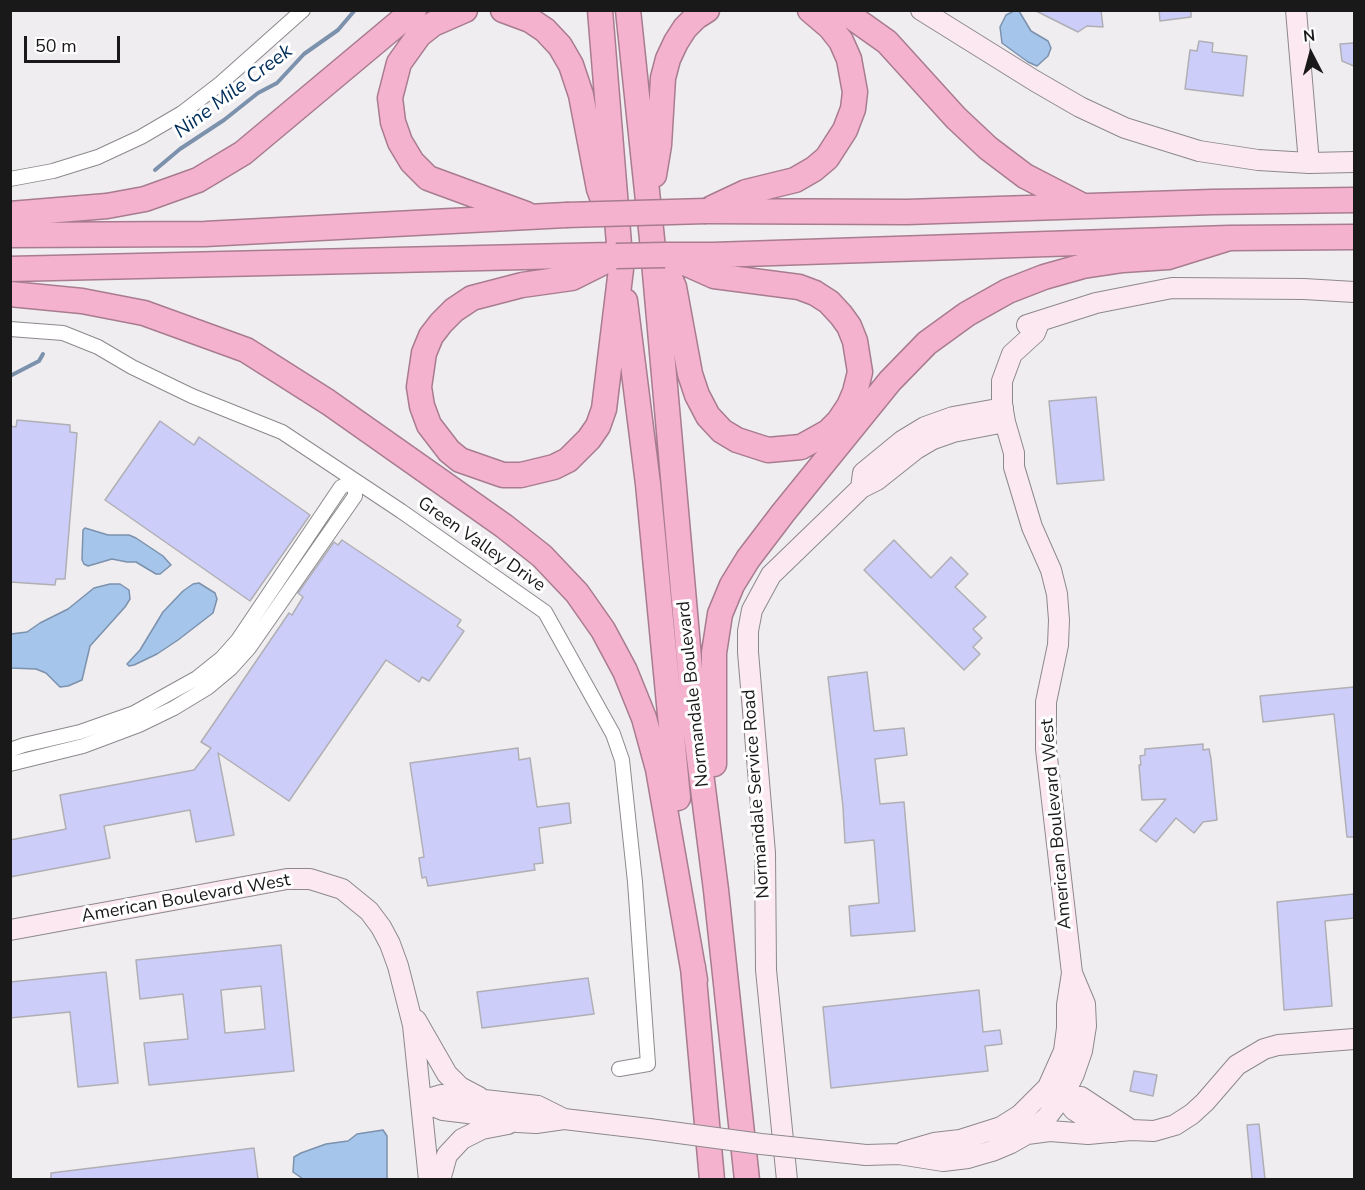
<!DOCTYPE html>
<style>
body{margin:0}
#map{position:relative;width:1365px;height:1190px;overflow:hidden;background:#f0edf1;font-family:"Nunito Sans",sans-serif}
canvas{display:block}
.frame{position:absolute;inset:0;border:12px solid #1a191a;pointer-events:none}
.north{position:absolute;left:1281px;top:24px;width:60px;height:60px;-webkit-text-stroke:4px #fff;paint-order:stroke;rotate:354deg;font-size:16px;font-weight:700;line-height:24px;text-align:center;color:#1a191a}
.north::after{content:'';display:block;margin:auto;width:21px;height:27px;background:#1a191a;clip-path:polygon(50% 0,100% 100%,50% 72%,0 100%)}
.scale{position:absolute;left:24px;top:36px;width:96px;height:27px;box-sizing:border-box;border:3px solid #1a191a;border-top:0;padding-left:8px;font-size:18px;line-height:21px;white-space:nowrap;color:#1a191a;-webkit-text-stroke:4px #fff;paint-order:stroke}
</style>
<div id="map">
<canvas width="1365" height="1190"></canvas>
<div class="frame"></div>
<div class="north">N</div>
<div class="scale">50 m</div>
</div>
<script>
const ctx = document.querySelector('canvas').getContext('2d');
ctx.lineJoin = 'round';
function fill(path, color) { ctx.fillStyle = color; ctx.fill(path, 'evenodd'); }
const poly = rows => new Path2D(rows.map(r => 'M' + r).join(''));
function trace(path, color, width, dash) { ctx.strokeStyle = color; ctx.lineWidth = width; ctx.lineCap = dash ? 'butt' : 'round'; ctx.setLineDash(dash || []); ctx.stroke(path); }
function drawText(font, color, halo, rows, align = 'center') {
  ctx.font = font + ' "Nunito Sans",sans-serif'; ctx.lineWidth = 6; ctx.setLineDash([]); ctx.textBaseline = 'middle'; ctx.strokeStyle = halo; ctx.fillStyle = color; for (const [text, x, y, turn = 0] of rows) {
    ctx.save(); ctx.translate(x, y); ctx.rotate((+turn || 0) * Math.PI / 180); ctx.textAlign = isNaN(turn) ? turn : align; if (halo) ctx.strokeText(text, 0, 0); ctx.fillText(text, 0, 0); ctx.restore();
  }
}
const water = poly([
 [1016,10,1019,11,1031,31,1048,41,1051,48,1048,56,1037,66,1028,62,1002,43,1000,27,1006,15,1016,10],
 [85,528,108,535,129,535,136,538,163,556,171,565,160,574,156,574,136,562,127,562,112,559,88,566,84,564,82,560,83,530,85,528],
 [199,583,215,593,217,599,213,613,178,640,157,654,134,665,129,666,127,664,140,650,163,612,183,591,193,584,199,583],
 [110,584,120,584,129,590,130,599,125,607,90,646,82,680,68,686,60,687,46,673,36,669,11,668,11,634,27,632,40,623,68,609,94,588,110,584],
 [383,1130,387,1136,387,1179,303,1179,293,1172,294,1157,301,1153,326,1144,348,1141,357,1134,383,1130]
]);
const stream = poly([
 [155,170,180,149,224,120,258,93,277,83,304,54,338,30,355,10],
 [10,376,39,361,43,354]
]);
const building = poly([
 [1034,10,1101,10,1103,27,1087,26,1078,32,1034,10],
 [1159,10,1191,10,1191,17,1160,21,1159,10],
 [1199,41,1213,43,1212,52,1247,56,1243,96,1185,89,1190,50,1197,51,1199,41],
 [1354,43,1354,66,1342,61,1340,44,1354,43],
 [1096,397,1104,480,1057,484,1049,401,1096,397],
 [17,420,70,425,70,432,77,433,65,579,56,579,55,585,10,582,10,426,16,427,17,420],
 [160,421,194,445,199,437,310,515,250,601,105,500,160,421],
 [342,540,461,620,457,626,464,631,429,681,422,677,419,682,386,660,289,801,218,753,234,835,196,842,190,810,104,826,110,858,10,877,10,840,66,829,60,795,194,770,211,748,201,742,289,613,292,615,303,597,298,593,334,542,338,545,342,540],
 [894,540,931,578,951,557,968,574,955,587,986,617,973,629,982,638,973,647,980,654,964,670,864,570,894,540],
 [867,672,874,731,904,728,907,755,875,759,880,804,904,802,915,931,851,936,849,906,879,903,874,840,845,843,843,807,828,677,867,672],
 [1354,687,1354,837,1347,837,1334,714,1263,722,1260,696,1354,687],
 [1203,744,1203,750,1209,749,1211,759,1217,820,1203,822,1194,833,1176,818,1156,842,1140,830,1166,799,1142,800,1139,765,1141,765,1140,756,1145,755,1145,749,1203,744],
 [518,748,519,760,530,758,537,807,569,803,571,823,539,828,543,863,534,864,535,870,428,886,426,877,422,878,419,858,424,857,410,763,518,748],
 [1354,894,1354,918,1325,921,1332,1006,1284,1010,1277,902,1354,894],
 [281,945,294,1071,149,1085,144,1043,188,1039,183,994,140,999,136,960,281,945],
 [261,986,265,1029,225,1033,221,990,261,986],
 [106,972,118,1083,78,1087,70,1012,10,1018,10,982,106,972],
 [588,978,594,1014,482,1028,477,992,588,978],
 [979,990,983,1032,1000,1030,1002,1044,985,1046,988,1071,831,1088,823,1007,979,990],
 [1134,1071,1157,1075,1153,1096,1130,1091,1134,1071],
 [1259,1124,1265,1179,1252,1179,1247,1125,1259,1124],
 [254,1148,258,1179,51,1179,51,1173,254,1148]
]);
const street = poly([
 [10,179,53,171,98,157,141,137,182,113,221,83,303,10],
 [10,329,63,333,98,347,132,367,192,396,282,432,401,511,545,612,613,734,622,760,635,882,648,1064,619,1069],
 [10,750,24,745,80,732,134,713,197,678,222,658,238,640,341,487,355,481],
 [10,764,83,746,139,725,174,708,207,688,231,668,249,648,355,496,355,481]
]);
const secondary = poly([
 [921,10,1035,81,1080,107,1125,128,1199,151,1258,160,1309,163,1354,162],
 [1296,10,1309,163],
 [1027,325,1096,303,1172,288,1304,289,1354,292],
 [861,488,863,473,902,441,925,427,953,417,1003,408],
 [10,930,287,879,310,879,342,889,369,911,381,927,390,944,398,966,413,1025,429,1180],
 [416,1020,447,1074,460,1087,479,1097],
 [1053,1090,1063,1096,1074,1110,1104,1129,1114,1132],
 [1063,1096,1081,1097,1131,1130],
 [421,1101,443,1110,501,1117,517,1122,536,1123,564,1119,649,1129],
 [421,1101,441,1095,484,1100,538,1106,564,1119],
 [1027,1134,1050,1131,1088,1134,1131,1130,1154,1131,1175,1125,1192,1114,1205,1102,1237,1065,1264,1049,1278,1045,1354,1039],
 [903,1152,934,1143,960,1140,1001,1127,1020,1115,1048,1087,1064,1051,1067,1028,1067,1005,1072,973],
 [866,1155,899,1154,943,1161,968,1158,992,1151,1011,1143,1027,1134,1047,1117,1063,1096,1074,1074,1082,1051,1086,1026,1085,1004,1072,973,1046,749,1046,702,1058,645,1059,620,1057,594,1051,570,1032,527,1014,467,1014,453,1005,422,1002,405,1002,381,1012,354,1035,333,1039,323],
 [440,1180,447,1155,462,1139,482,1129,508,1124],
 [787,1180,766,970,765,853,748,652,748,631,752,610,771,575,861,488,877,480,916,449,933,439,953,432,1005,422]
]);
const highway = poly([
 [465,10,433,24,419,35,399,63,390,98,393,122,400,142,412,162,428,178,526,214],
 [503,10,530,20,545,30,560,46,571,65,581,95,599,189,604,202],
 [600,10,621,269,604,409,598,426,589,439,568,460,554,467,521,475,503,475,460,460,449,451,429,425,422,406,419,387,424,353,431,336,441,323,454,310,472,298,522,285,572,278,616,256],
 [628,10,652,239,695,726,716,890,747,1180],
 [842,10,887,42,956,118,988,148,1025,176,1083,206],
 [654,175,659,145,663,78,668,59,676,42,685,28,696,17,707,10],
 [712,208,746,192,795,180,814,169,827,158,845,130,853,109,855,92,849,59,841,41,830,27,810,10],
 [706,211,907,212,1212,202,1354,200],
 [10,214,107,206,145,199,198,180,243,153,414,10],
 [10,235,205,234,566,215],
 [660,255,674,287,690,374,697,395,708,416,722,431,737,440,768,450,801,447,828,432,839,421,849,406,855,392,860,372,855,341,849,326,841,315,829,302,815,293,799,287,714,276,676,259],
 [665,255,713,255,1229,238,1354,237],
 [10,269,610,255],
 [10,294,82,301,144,313,246,350,328,402,504,526,542,556,577,593,603,630,625,671,644,718,658,769,695,980],
 [625,301,648,484,678,798],
 [714,764,714,653,720,614,732,585,748,559,783,513,890,381,927,343,967,314,1008,291,1044,277,1083,266,1123,260,1168,257,1229,238],
 [693,967,712,1180]
]);
const secondaryBridge = poly([
 [649,1129,761,1144,866,1155]
]);
const highwayBridge = poly([
 [566,215,706,211],
 [616,256,665,255]
]);
const streetNames = [
 ["Green Valley Drive",481,545,35],
 ["Normandale Boulevard",694,694,-96],
 ["Normandale Service Road",757,794,-94],
 ["American Boulevard West",1057,824,-95],
 ["American Boulevard West",186,899,-10]
];
const waterNames = [
 ["Nine Mile Creek",234,92,-37]
];
fill(water, '#a5c5ea');
trace(water, '#7b91ac', 1.5);
trace(stream, '#7b91ac', 4);
fill(building, '#cdcdfa');
trace(building, '#afafb4', 1.5);
trace(street, '#8c898d', 16);
trace(secondary, '#8c898d', 22);
trace(highway, '#a87c8f', 27);
trace(street, '#fff', 14);
trace(secondary, '#fce8f0', 20);
trace(highway, '#f4b2ce', 24);
trace(secondaryBridge, '#8c898d', 22, []);
trace(highwayBridge, '#a87c8f', 27, []);
trace(secondaryBridge, '#fce8f0', 20);
trace(highwayBridge, '#f4b2ce', 24);
drawText('18px', '#1a191a', '#fff', streetNames);
drawText('italic 20px', '#002e5a', '#fff', waterNames);
</script>
